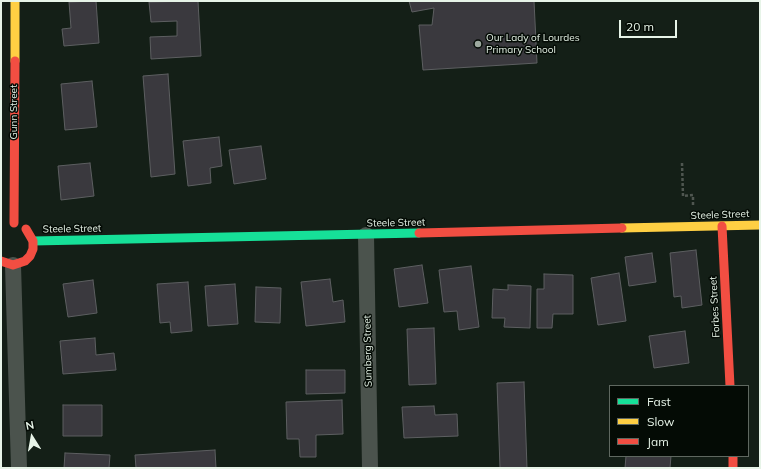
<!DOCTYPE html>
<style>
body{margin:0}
#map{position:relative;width:761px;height:469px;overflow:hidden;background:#141f17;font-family:Mulish,sans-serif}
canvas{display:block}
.frame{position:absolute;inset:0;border:2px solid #e7f4e8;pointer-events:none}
.legend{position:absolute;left:609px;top:385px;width:140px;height:72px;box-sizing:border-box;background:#040b05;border:1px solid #5f6860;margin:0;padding:5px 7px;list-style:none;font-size:12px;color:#e7f4e8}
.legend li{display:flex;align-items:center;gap:8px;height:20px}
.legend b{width:20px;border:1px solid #5f6860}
.north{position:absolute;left:12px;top:417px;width:40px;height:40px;-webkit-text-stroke:3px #040b05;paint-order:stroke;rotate:349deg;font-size:11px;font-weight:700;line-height:16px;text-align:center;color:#e7f4e8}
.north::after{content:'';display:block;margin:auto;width:14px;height:18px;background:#e7f4e8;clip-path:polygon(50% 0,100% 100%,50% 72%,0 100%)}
.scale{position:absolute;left:619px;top:20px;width:58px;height:18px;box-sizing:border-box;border:2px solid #e7f4e8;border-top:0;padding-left:5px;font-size:12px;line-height:14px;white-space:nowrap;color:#e7f4e8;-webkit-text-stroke:3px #040b05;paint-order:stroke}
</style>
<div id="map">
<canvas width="761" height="469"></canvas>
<div class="frame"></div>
<ul class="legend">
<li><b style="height:5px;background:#16e098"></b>Fast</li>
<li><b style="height:5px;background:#ffcf43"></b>Slow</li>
<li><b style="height:5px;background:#f24e42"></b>Jam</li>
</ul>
<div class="north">N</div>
<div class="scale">20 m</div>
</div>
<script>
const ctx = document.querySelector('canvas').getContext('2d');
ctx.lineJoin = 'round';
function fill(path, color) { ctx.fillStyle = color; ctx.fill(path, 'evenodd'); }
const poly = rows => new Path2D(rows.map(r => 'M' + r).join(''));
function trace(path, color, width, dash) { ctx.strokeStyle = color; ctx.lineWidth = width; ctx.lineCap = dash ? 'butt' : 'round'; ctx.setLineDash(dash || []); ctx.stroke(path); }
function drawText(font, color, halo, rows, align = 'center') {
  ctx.font = font + ' Mulish,sans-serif'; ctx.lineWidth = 3; ctx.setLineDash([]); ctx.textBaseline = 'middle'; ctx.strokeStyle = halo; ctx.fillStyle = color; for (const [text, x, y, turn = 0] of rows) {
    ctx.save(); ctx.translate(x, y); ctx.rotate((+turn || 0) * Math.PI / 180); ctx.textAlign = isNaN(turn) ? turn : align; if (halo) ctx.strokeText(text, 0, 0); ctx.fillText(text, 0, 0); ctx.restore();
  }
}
const building = poly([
 [96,1,99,43,64,46,62,29,71,28,69,2,96,1],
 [198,1,201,56,151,59,150,37,177,36,177,21,151,22,149,2,198,1],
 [409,1,534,1,537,63,423,70,419,25,432,25,434,8,412,12,409,1],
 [168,74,175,174,151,177,143,76,168,74],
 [92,81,97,127,65,130,61,84,92,81],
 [219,137,222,166,210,168,211,183,188,186,183,141,219,137],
 [261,146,266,179,234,184,229,150,261,146],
 [90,163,94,196,61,200,58,166,90,163],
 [696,250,702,305,682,308,681,296,674,297,670,253,696,250],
 [652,253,656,282,629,286,625,257,652,253],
 [422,265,428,303,399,307,394,269,422,265],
 [471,266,479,327,459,330,457,311,444,312,439,270,471,266],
 [619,273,626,321,598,325,591,278,619,273],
 [544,274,573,275,573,314,553,314,552,328,537,328,537,289,544,289,544,274],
 [330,279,333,302,343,300,345,322,306,326,301,282,330,279],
 [93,280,97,313,68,317,63,284,93,280],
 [188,282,192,331,171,333,170,322,160,323,157,284,188,282],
 [235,284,238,324,208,326,205,286,235,284],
 [508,285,531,286,530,328,504,327,505,318,492,318,493,289,508,290,508,285],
 [256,287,281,288,280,323,255,322,256,287],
 [434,328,436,384,409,385,407,329,434,328],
 [685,331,689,363,654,368,649,336,685,331],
 [95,338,96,355,114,353,116,370,63,374,60,341,95,338],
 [306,370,345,370,345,393,306,394,306,370],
 [524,382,527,468,500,468,497,383,524,382],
 [342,400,343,434,316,435,316,457,300,457,299,439,287,439,286,402,342,400],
 [63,405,102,405,102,436,63,436,63,405],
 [434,406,435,415,457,414,458,436,404,438,402,407,434,406],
 [215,450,216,468,136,468,135,455,215,450],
 [65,453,110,455,109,468,64,468,65,453],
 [626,456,671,456,670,468,625,468,626,456]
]);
const path = poly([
 [682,163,683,196,693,195,693,207]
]);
const street = poly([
 [366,235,370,468],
 [13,265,19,468]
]);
const fast = poly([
 [33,241,419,233]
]);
const slow = poly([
 [15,61,15,1],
 [622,228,760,225]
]);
const jam = poly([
 [14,223,15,61],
 [722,226,730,386],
 [419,233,622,228],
 [1,261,13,265,25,261,30,256,33,249,33,241,26,229],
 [733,456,733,468]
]);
const markers = [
 [478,44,4,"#9da99f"]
];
const poiNames = [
 ["Our Lady of Lourdes",486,38],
 ["Primary School",486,50]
];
const streetNames = [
 ["Gunn Street",14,112,-90],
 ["Steele Street",720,215,-2],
 ["Steele Street",396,223,-1],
 ["Steele Street",72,229,-1],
 ["Forbes Street",715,307,-93],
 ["Sumberg Street",368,351,-91]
];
fill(building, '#3a393e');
trace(building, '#5d5f61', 1);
trace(path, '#4f5650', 2.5, [3, 2]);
trace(street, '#4b534d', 16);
trace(fast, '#16e098', 9);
trace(slow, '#ffcf43', 9);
trace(jam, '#f24e42', 9);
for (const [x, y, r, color] of markers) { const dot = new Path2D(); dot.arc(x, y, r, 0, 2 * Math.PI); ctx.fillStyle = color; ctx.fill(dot); trace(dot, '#040b05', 1.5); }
drawText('10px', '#e7f4e8', '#040b05', poiNames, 'left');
drawText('10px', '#e7f4e8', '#040b05', streetNames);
</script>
